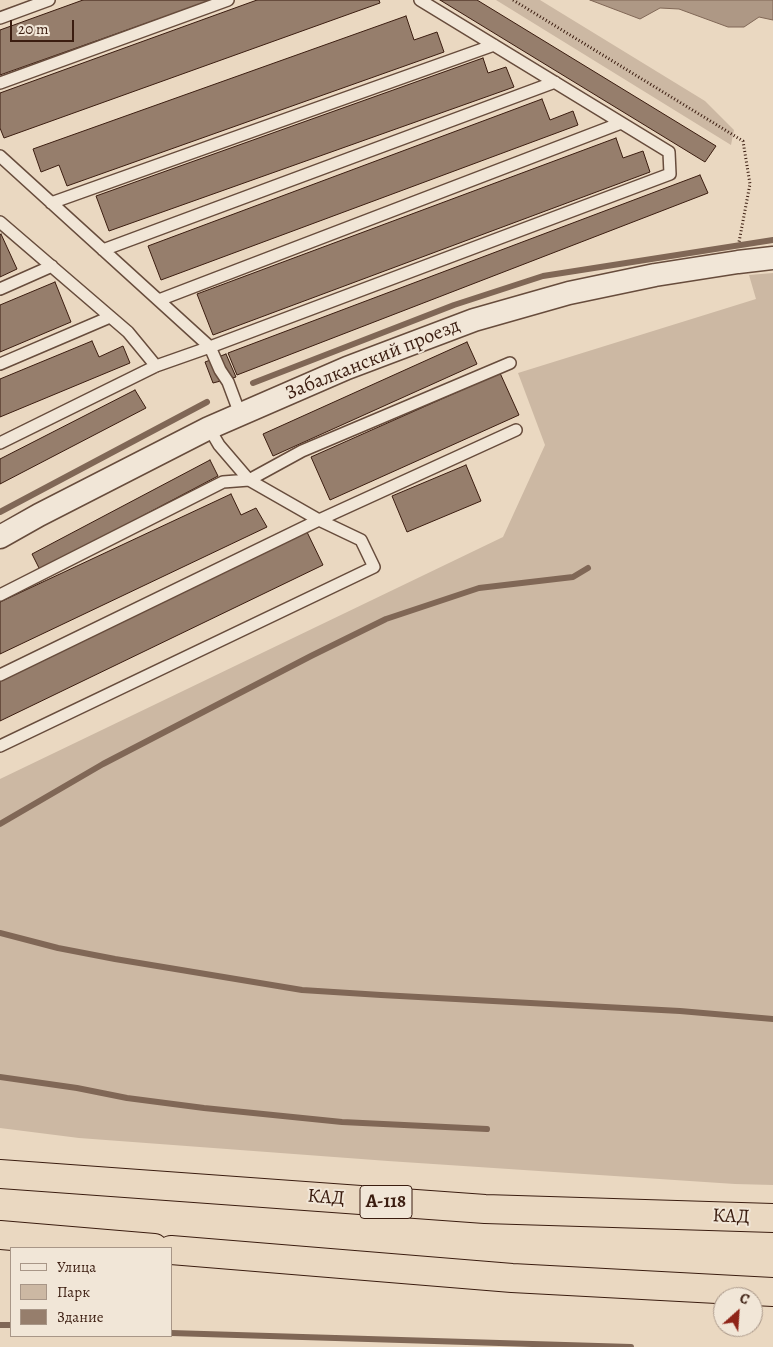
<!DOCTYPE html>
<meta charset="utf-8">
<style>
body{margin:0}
#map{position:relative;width:773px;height:1347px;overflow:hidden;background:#ead8c1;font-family:Alegreya,serif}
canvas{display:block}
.legend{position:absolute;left:10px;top:1247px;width:162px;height:90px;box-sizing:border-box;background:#f1e6d7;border:1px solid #a89687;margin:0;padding:6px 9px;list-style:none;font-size:15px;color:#3b1d10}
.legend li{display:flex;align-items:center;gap:10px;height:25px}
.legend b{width:25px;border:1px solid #a89687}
.north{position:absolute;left:713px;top:1287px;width:50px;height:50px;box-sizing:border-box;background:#f1e6d7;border:1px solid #a89687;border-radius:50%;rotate:26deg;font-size:14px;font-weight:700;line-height:20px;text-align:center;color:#3b1d10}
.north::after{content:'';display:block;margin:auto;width:18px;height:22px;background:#8f2418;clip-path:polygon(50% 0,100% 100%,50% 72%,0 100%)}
.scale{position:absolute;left:10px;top:20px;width:64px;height:22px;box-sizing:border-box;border:2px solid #3b1d10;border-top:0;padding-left:6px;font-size:15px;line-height:18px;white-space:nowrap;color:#3b1d10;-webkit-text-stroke:4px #f1e6d7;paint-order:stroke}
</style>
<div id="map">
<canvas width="773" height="1347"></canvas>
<ul class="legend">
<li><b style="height:6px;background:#f1e6d7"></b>Улица</li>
<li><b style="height:14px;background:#ccb8a3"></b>Парк</li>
<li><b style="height:14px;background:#967e6c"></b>Здание</li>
</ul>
<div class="north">С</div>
<div class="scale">20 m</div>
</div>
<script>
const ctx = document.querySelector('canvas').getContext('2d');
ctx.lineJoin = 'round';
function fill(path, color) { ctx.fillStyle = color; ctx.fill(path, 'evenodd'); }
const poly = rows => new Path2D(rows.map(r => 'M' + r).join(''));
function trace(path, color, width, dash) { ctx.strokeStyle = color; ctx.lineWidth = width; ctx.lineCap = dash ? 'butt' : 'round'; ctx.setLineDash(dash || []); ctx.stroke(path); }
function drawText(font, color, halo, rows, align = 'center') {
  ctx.font = font + ' Alegreya,serif'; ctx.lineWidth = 4; ctx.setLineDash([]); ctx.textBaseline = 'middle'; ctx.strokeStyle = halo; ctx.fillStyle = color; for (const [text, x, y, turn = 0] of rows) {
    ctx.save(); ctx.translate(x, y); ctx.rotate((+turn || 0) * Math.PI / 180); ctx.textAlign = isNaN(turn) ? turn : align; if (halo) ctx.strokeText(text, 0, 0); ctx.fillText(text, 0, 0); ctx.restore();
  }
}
const green = poly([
 [496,0,540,0,705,101,734,130,731,145],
 [773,273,773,1185,735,1184,388,1161,79,1138,0,1128,0,779,503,537,545,445,518,373,756,299,749,275]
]);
const water = poly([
 [590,0,773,0,773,20,759,17,744,27,728,27,679,9,660,8,640,19,590,0]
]);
const stream = poly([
 [253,383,454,305,543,276,773,240],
 [0,512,207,402],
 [0,824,103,764,311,656,386,619,479,588,573,577,588,568],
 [0,933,58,948,115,959,302,990,381,995,680,1011,773,1019],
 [0,1077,77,1088,127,1098,204,1108,342,1122,487,1129],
 [0,1325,11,1325],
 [171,1333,631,1347]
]);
const building = poly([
 [83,0,212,0,0,75,0,30,83,0],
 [257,0,379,0,380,3,4,138,0,128,0,93,257,0],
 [440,0,477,0,716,146,705,162,440,0],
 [406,16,414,40,437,32,444,52,67,186,59,165,41,172,33,149,406,16],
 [483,58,488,73,506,67,514,87,109,231,96,196,483,58],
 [542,99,550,120,573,111,578,125,161,280,148,246,542,99],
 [616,138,623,158,643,151,650,172,213,335,197,294,616,138],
 [700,175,708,193,237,375,228,353,700,175],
 [1,234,17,269,0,277,0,235,1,234],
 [55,282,71,322,0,352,0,305,55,282],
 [92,341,99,357,123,346,130,363,0,417,0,379,92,341],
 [467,342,477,364,273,456,263,434,467,342],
 [226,354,236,377,213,383,205,362,226,354],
 [500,373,519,415,330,500,311,457,500,373],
 [135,390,146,408,0,484,0,459,135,390],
 [210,460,218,476,40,570,32,554,210,460],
 [466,465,481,501,407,532,392,496,466,465],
 [231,494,241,515,256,508,267,527,0,654,0,602,231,494],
 [307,532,323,565,0,721,0,681,307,532]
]);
const path = poly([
 [513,0,743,141,750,184,739,242]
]);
const lane = poly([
 [0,18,49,0],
 [0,83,228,0],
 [0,156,210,347,670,174,669,152,420,0],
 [51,203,494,45],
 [0,222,128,332,156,366],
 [103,250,555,82],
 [0,289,52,266],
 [159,300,621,123],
 [0,364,110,317],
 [0,443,156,366,210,347,220,370,228,382,240,414],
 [0,595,223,482,249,480,302,451,510,363],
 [0,675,319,520,516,430],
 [0,746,374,567,361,540,319,520,249,480,219,445,209,428]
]);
const street = poly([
 [0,537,39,515,209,428,347,368,474,320,569,293,655,275,738,262,773,258]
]);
const highway = poly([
 [0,1174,485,1209,773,1218],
 [0,1235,154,1248],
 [171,1250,512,1278,773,1292]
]);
const shields = [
 [386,1202,52]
];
const shieldNames = [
 ["А-118",386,1202]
];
const streetNames = [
 ["Забалканский проезд",373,360,-22],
 ["КАД",326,1198,4],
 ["КАД",731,1217,2]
];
fill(green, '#ccb8a3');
fill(water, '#ae9885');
trace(water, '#806756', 1);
trace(stream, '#806756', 6);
fill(building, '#967e6c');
trace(building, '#3b1d10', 1);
trace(lane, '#674c3c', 14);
trace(street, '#674c3c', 25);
trace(highway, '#3b1d10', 30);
trace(path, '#3b1d10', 3, [1, 2.5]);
trace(lane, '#f1e6d7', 11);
trace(street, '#f1e6d7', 22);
trace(highway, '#ead8c1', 28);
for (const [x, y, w] of shields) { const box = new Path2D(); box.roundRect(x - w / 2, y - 16.5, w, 33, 4); ctx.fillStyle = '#f1e6d7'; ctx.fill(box); trace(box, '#3b1d10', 1); }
drawText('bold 19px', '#3b1d10', null, shieldNames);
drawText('20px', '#3b1d10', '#f1e6d7', streetNames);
</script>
